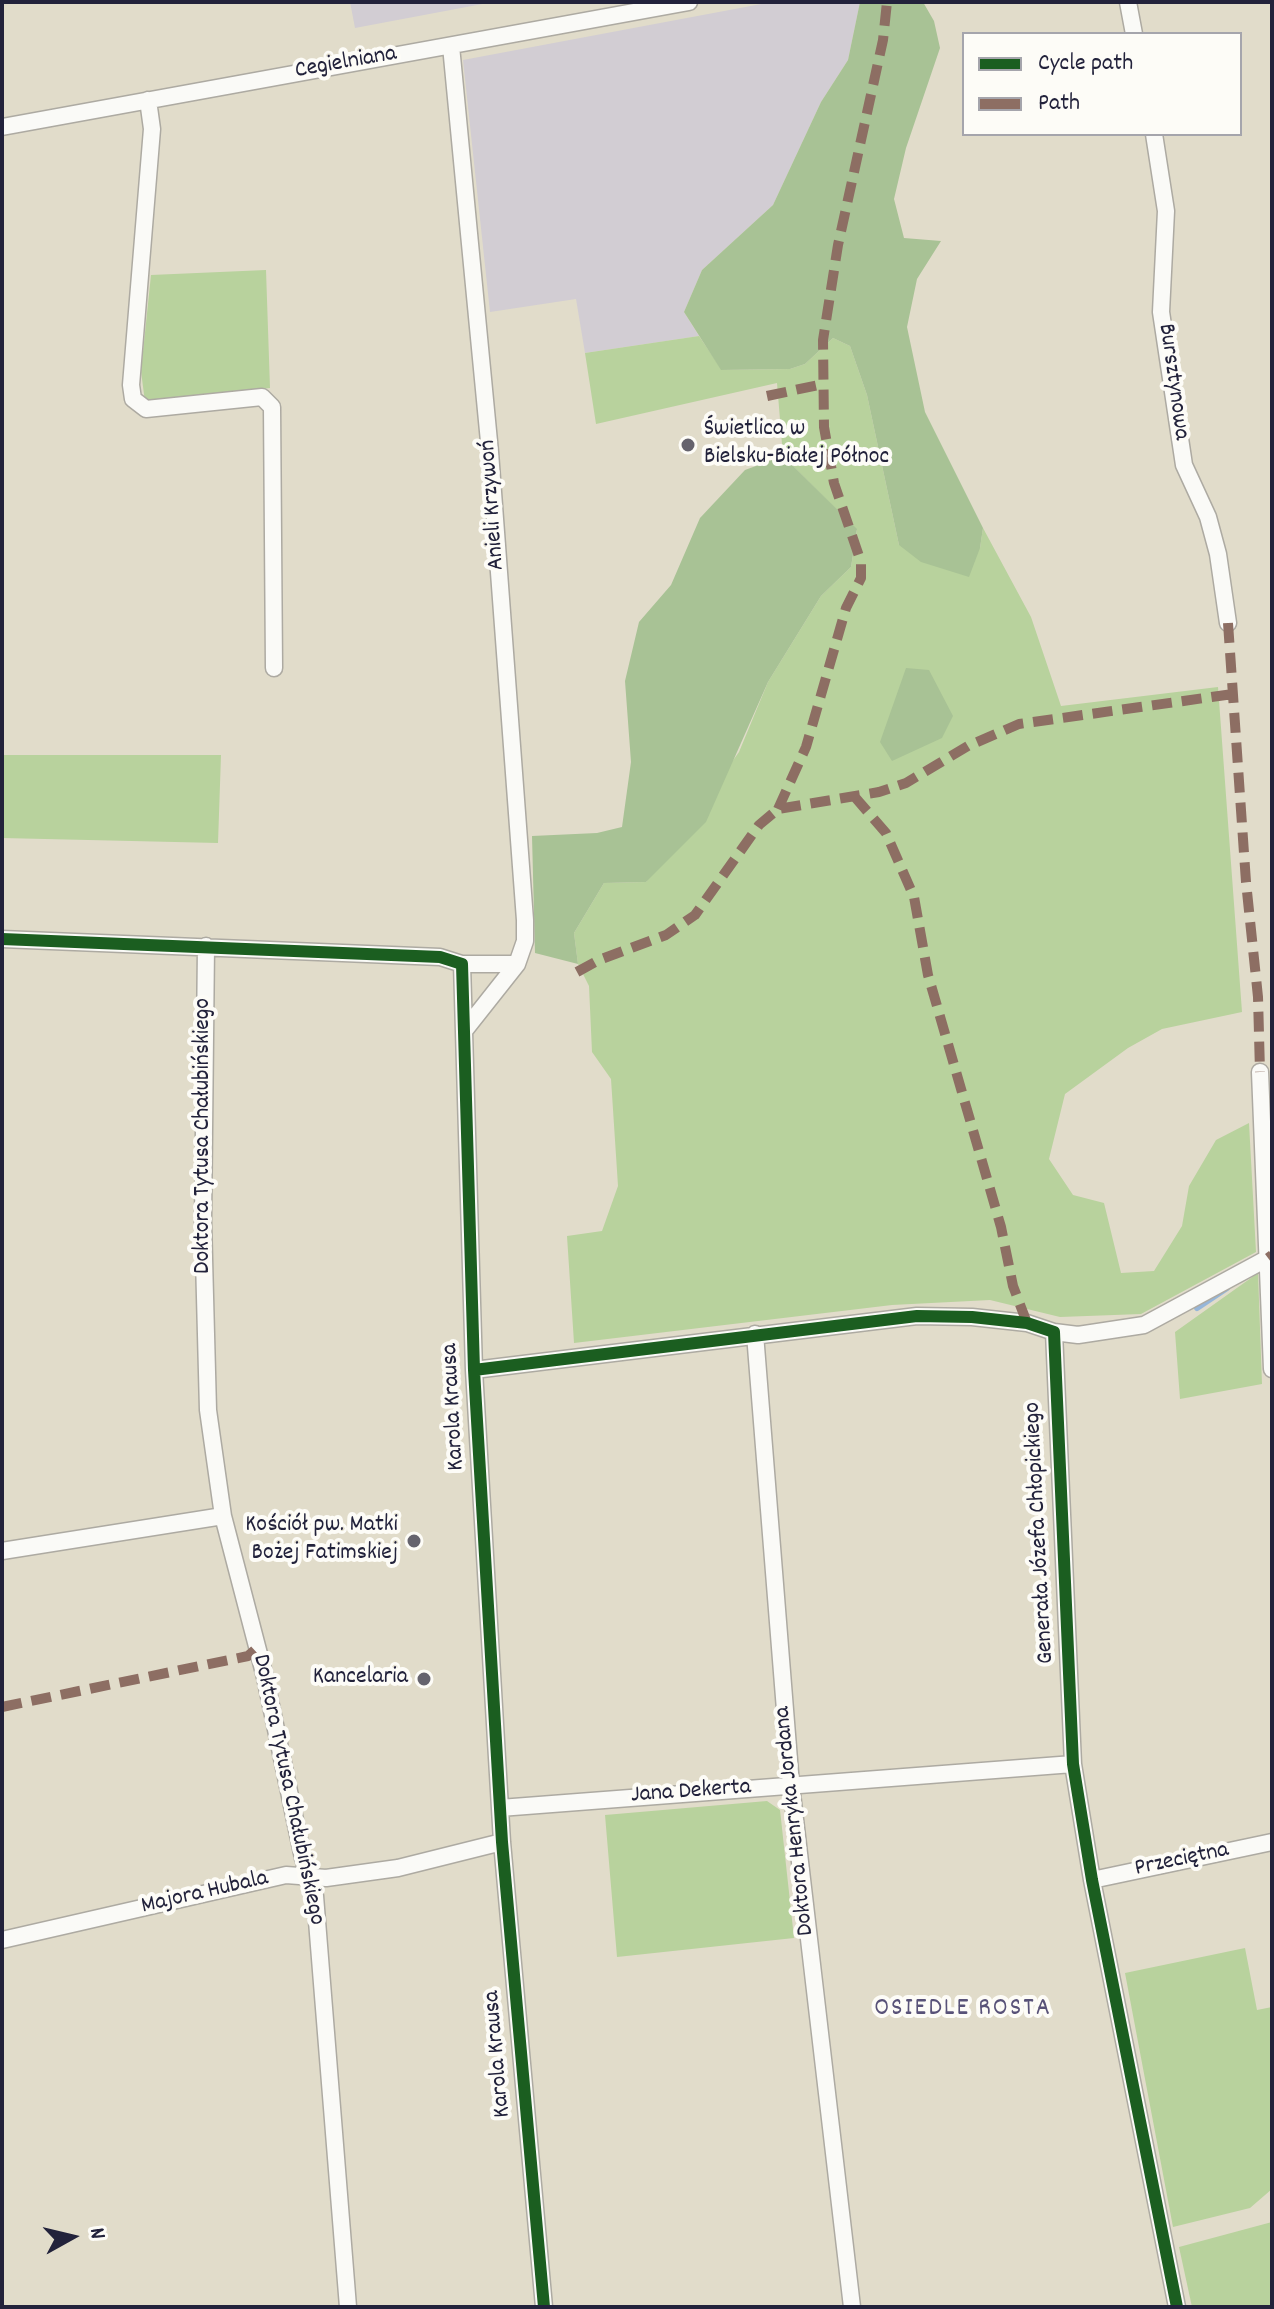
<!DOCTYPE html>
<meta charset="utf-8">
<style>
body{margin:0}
#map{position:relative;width:1274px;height:2309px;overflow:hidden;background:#e1dcca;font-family:Dekko,sans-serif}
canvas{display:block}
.frame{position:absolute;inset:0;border:4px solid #22223b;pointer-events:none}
.legend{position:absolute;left:962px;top:32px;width:280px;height:104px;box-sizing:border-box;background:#fdfcf7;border:2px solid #a5a5ac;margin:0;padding:10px 14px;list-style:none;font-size:24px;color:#22223b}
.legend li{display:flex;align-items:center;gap:16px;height:40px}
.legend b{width:40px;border:2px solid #a5a5ac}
.north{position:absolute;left:32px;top:2197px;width:80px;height:80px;-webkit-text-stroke:6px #fdfcf7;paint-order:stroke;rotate:82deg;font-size:22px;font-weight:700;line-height:32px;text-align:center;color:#22223b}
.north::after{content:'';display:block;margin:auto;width:28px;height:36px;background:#22223b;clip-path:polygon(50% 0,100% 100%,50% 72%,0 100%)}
</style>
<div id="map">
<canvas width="1274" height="2309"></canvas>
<div class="frame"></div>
<ul class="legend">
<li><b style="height:10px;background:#1b5e20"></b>Cycle path</li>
<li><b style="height:10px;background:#8d6e63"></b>Path</li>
</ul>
<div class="north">N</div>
</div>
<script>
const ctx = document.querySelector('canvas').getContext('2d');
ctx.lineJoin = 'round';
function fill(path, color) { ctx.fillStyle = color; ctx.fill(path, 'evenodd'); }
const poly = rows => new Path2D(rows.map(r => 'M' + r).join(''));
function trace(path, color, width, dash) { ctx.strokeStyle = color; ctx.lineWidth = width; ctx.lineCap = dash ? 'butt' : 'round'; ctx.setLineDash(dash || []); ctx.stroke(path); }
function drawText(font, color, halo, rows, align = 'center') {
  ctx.font = font + ' Dekko,sans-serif'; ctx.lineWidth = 8; ctx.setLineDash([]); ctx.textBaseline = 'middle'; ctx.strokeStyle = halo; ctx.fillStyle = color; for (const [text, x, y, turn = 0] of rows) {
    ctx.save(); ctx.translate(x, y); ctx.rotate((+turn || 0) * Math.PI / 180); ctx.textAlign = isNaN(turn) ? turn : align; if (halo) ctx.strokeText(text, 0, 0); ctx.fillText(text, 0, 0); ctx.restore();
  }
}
const industrial = poly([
 [350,2,493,2,355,28],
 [772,2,860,2,848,60,821,102,773,205,702,270,684,312,699,336,585,353,576,299,490,312,463,60]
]);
const green = poly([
 [266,270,270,388,145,402,141,371,151,275],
 [699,336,722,370,790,369,805,364,833,338,850,346,867,395,899,545,980,548,983,528,1031,617,1061,706,1218,687,1242,1012,1162,1029,1128,1048,1065,1094,1049,1159,1073,1195,1104,1203,1121,1273,1154,1271,1182,1226,1189,1186,1216,1140,1249,1123,1256,1252,1141,1314,1060,1317,990,1300,892,1305,574,1343,567,1236,602,1231,618,1186,611,1079,592,1052,589,986,578,964,574,933,604,883,646,882,739,752,768,682,821,596,851,567,857,530,783,456,777,383,596,424,585,353],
 [2,755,221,755,218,843,2,838],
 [1258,1273,1262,1384,1180,1399,1175,1332],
 [767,1801,780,1810,794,1938,617,1957,605,1815],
 [1245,1948,1257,2010,1272,2007,1272,2189,1250,2208,1173,2227,1125,1973],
 [1272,2222,1272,2307,1192,2307,1179,2247]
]);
const forest = poly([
 [860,2,923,2,934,21,940,48,906,148,894,199,904,238,941,241,917,279,907,327,925,412,983,528,980,548,969,577,921,562,899,545,867,395,850,346,833,338,805,364,790,369,721,370,684,312,702,270,773,205,821,102,848,60],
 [783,456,857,529,851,567,821,596,768,682,706,822,646,882,604,883,574,933,578,964,535,953,532,836,597,833,622,827,631,762,625,681,639,622,671,585,700,518,745,470],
 [906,668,929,670,953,716,942,738,892,761,880,742]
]);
const stream = poly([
 [1197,1308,1227,1288]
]);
const minor = poly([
 [1128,2,1134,34],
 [451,46,490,452,525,920,525,941,517,964,464,1031],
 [148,100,152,129,131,385,133,399,146,409,262,397,272,407,274,668],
 [2,127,689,2],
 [1154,134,1166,211,1161,312,1184,465,1208,517,1218,554,1228,623],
 [2,939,440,957,462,964,474,1370,502,1842,544,2307],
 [206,946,203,1221,208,1410,223,1516,265,1677,303,1858,315,1896,348,2307],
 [462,964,517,964],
 [1260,1072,1272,1369],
 [1054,1332,1078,1335,1144,1325,1268,1258],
 [755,1334,791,1785,852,2307],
 [474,1370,917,1316,972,1317,1027,1323,1054,1332,1073,1764,1092,1880,1177,2307],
 [2,1551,223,1516],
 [500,1808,1073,1764],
 [1092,1880,1272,1842],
 [2,1940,286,1875,326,1878,398,1868,502,1842]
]);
const quiet = poly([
 [767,396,823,384],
 [1228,623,1246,882,1258,997,1260,1072],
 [854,796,886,833,914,897,928,975,1001,1227,1013,1286,1027,1323],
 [778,809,806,747,846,608,861,578,861,562,834,483,824,427,823,340,838,245,883,40,887,2],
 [577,972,599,960,666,935,695,915,759,825,778,809,879,792,906,783,968,746,1019,724,1233,694],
 [1268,1258,1272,1255],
 [2,1707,248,1656,258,1647]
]);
const cycleway = poly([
 [2,939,440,957,462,964,474,1370,502,1842,544,2307],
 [474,1370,917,1316,972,1317,1027,1323,1054,1332,1073,1764,1092,1880,1177,2307]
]);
const markers = [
 [688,445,8,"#65636d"],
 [414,1541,8,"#65636d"],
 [424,1679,8,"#65636d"]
];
const streetNames = [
 ["Cegielniana",346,64,-10],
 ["Bursztynowa",1172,382,82],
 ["Anieli Krzywoń",494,505,-94],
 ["Doktora Tytusa Chałubińskiego",205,1136,-90],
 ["Karola Krausa",455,1407,-93],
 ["Generała Józefa Chłopickiego",1041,1533,-93],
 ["Doktora Tytusa Chałubińskiego",287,1790,78],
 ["Jana Dekerta",691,1793,-4],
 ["Doktora Henryka Jordana",796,1821,-96],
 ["Przeciętna",1182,1861,-12],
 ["Majora Hubala",205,1894,-13],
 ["Karola Krausa",499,2054,-95]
];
const poiNames = [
 ["Świetlica w",704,431,"left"],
 ["Bielsku-Białej Północ",704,459,"left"],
 ["Kościół pw. Matki",398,1527],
 ["Bożej Fatimskiej",398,1555],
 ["Kancelaria",408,1679]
];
const neighbourhoodNames = [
 ["OSIEDLE ROSTA",963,2010]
];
fill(industrial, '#d2cdd3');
fill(green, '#b8d29d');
fill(forest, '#a8c295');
trace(stream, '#96b6d9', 6);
trace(minor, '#adaaa2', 19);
trace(minor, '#fafaf7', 16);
trace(quiet, '#8d6e63', 10, [20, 10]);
trace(cycleway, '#1b5e20', 12);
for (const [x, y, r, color] of markers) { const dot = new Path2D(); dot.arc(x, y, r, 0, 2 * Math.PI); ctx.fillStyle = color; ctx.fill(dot); trace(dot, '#fdfcf7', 3); }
drawText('24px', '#22223b', '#fdfcf7', streetNames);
drawText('24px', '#22223b', '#fdfcf7', poiNames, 'right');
ctx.letterSpacing = '2px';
drawText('26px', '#585278', '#fdfcf7', neighbourhoodNames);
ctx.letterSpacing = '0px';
</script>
